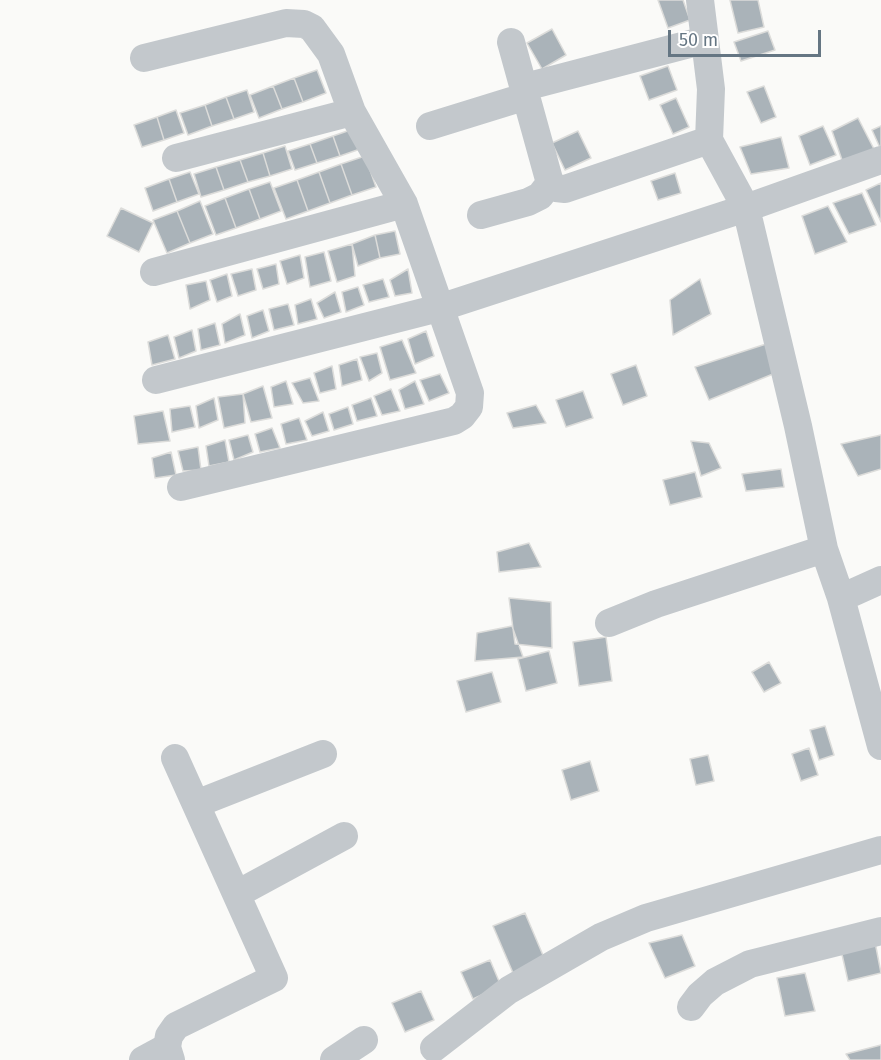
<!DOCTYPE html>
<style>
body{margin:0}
#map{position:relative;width:881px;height:1060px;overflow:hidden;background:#fafaf8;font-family:"Fira Sans",sans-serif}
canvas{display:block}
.scale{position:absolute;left:668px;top:30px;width:153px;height:27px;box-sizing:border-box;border:3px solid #657683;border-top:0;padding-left:8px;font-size:18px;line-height:21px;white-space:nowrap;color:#657683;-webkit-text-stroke:4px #fff;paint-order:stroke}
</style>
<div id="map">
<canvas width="881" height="1060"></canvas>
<div class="scale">50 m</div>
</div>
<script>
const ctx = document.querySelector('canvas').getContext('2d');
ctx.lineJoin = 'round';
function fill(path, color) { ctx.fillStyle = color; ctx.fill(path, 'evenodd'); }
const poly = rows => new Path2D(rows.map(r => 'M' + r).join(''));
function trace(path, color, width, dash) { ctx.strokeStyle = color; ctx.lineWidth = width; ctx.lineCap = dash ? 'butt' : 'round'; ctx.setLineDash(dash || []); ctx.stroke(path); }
const building = poly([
 [658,0,683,0,690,20,668,28,658,0],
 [730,0,758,0,764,27,738,33,730,0],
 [552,29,566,55,542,69,527,43,552,29],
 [768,31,775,50,741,61,734,42,768,31],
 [668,66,677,90,649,100,640,76,668,66],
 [317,70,326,93,303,102,294,78,317,70],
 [294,78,303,102,282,109,273,86,294,78],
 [273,86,282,109,259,118,250,95,273,86],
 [764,86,776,117,761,123,747,92,764,86],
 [247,90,254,112,234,119,226,97,247,90],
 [226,97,234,119,212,126,205,105,226,97],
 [676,98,689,127,673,134,660,105,676,98],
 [205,105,212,126,188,135,180,113,205,105],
 [176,110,184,133,164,140,157,117,176,110],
 [157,117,164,140,142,147,134,125,157,117],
 [858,118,876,153,842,160,832,131,858,118],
 [823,126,836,155,810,165,799,136,823,126],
 [881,126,881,150,872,130,881,126],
 [356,128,363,148,340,156,333,136,356,128],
 [578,131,591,158,565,170,552,143,578,131],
 [333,136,340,156,317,163,310,144,333,136],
 [781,137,789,168,751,174,740,147,781,137],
 [310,144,317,163,295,170,288,151,310,144],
 [285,146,292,169,270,176,263,153,285,146],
 [263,153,270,176,248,182,240,160,263,153],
 [365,156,376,187,352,195,341,164,365,156],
 [240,160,248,182,224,190,216,167,240,160],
 [341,164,352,195,330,203,319,172,341,164],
 [216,167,224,190,201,197,194,174,216,167],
 [190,172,199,194,177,202,169,179,190,172],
 [319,172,330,203,308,211,297,180,319,172],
 [675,173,681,193,658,200,651,181,675,173],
 [169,179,177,202,153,211,145,188,169,179],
 [297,180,308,211,286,219,274,188,297,180],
 [270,182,281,211,260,219,249,189,270,182],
 [881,183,881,222,866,190,881,183],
 [249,189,260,219,236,228,225,198,249,189],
 [862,193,876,225,849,234,833,203,862,193],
 [225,198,236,228,216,235,205,206,225,198],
 [200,201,213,234,190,243,177,211,200,201],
 [828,206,847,242,815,254,802,216,828,206],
 [121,208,153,223,139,252,107,236,121,208],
 [177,211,190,243,167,253,153,220,177,211],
 [395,231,400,254,380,258,375,235,395,231],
 [375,235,380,258,358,266,352,244,375,235],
 [352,244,355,276,337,282,328,251,352,244],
 [324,252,331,281,310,287,305,257,324,252],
 [300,255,304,278,287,284,280,261,300,255],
 [276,264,279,284,263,289,257,269,276,264],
 [252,269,256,290,238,296,231,274,252,269],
 [408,269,412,293,395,296,390,280,408,269],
 [227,274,232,296,217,302,210,280,227,274],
 [383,279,389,297,369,302,363,285,383,279],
 [700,279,711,314,673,335,670,300,700,279],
 [206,281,210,300,190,309,186,285,206,281],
 [358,287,364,305,346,312,342,292,358,287],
 [335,292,341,312,324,318,317,303,335,292],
 [311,299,317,319,298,324,295,305,311,299],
 [288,304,294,325,274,330,269,309,288,304],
 [263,310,269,331,252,338,247,316,263,310],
 [240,314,245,335,225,343,222,324,240,314],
 [215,323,220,345,201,350,198,329,215,323],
 [192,330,196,351,179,358,174,337,192,330],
 [426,331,434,356,415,364,408,339,426,331],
 [168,335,175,359,152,365,148,342,168,335],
 [402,340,416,373,390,380,380,347,402,340],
 [769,343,773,374,709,400,695,367,769,343],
 [377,353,382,373,369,381,360,357,377,353],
 [357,359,362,380,342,386,339,365,357,359],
 [636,365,647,396,623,405,611,374,636,365],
 [332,366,336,389,320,393,314,373,332,366],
 [440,374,449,393,429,401,420,380,440,374],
 [310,378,319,401,303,403,292,383,310,378],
 [286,381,293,404,274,407,271,387,286,381],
 [415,381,424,404,405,409,399,390,415,381],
 [263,386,272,418,251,422,243,394,263,386],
 [391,389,400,411,382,415,374,396,391,389],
 [583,391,593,418,566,427,556,400,583,391],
 [243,394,245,423,224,428,218,397,243,394],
 [214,398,218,420,199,428,196,406,214,398],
 [371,398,377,416,357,421,352,405,371,398],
 [536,405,546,423,513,428,507,413,536,405],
 [190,406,195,427,172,432,170,409,190,406],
 [348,407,353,424,334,430,329,414,348,407],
 [163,411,170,441,138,444,134,416,163,411],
 [323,412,329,431,312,436,305,421,323,412],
 [299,418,307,440,286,444,281,424,299,418],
 [272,428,280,448,260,452,255,434,272,428],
 [248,435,253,452,234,460,229,440,248,435],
 [881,435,881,469,858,476,841,444,881,435],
 [225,440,229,462,209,466,206,446,225,440],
 [691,441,709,443,721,468,701,476,691,441],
 [198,447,201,470,183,471,178,451,198,447],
 [171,452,176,475,155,478,152,458,171,452],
 [781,469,784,487,746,491,742,474,781,469],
 [695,472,702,497,670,505,663,480,695,472],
 [529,543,541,567,499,572,497,552,529,543],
 [509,598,551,602,552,648,515,644,509,598],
 [512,626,523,657,475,661,477,633,512,626],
 [606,637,612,681,579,686,573,642,606,637],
 [549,651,557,683,526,691,518,659,549,651],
 [769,662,781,683,764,692,752,672,769,662],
 [492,672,501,702,466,712,457,681,492,672],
 [825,726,834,755,819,760,810,730,825,726],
 [809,748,818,775,801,781,792,754,809,748],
 [708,755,714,781,696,785,690,759,708,755],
 [590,761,599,791,571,800,562,770,590,761],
 [525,913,545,960,513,973,493,926,525,913],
 [682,935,695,966,665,978,649,943,682,935],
 [875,942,881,973,848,981,841,950,875,942],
 [490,960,501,986,473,999,461,972,490,960],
 [805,973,815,1011,785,1016,777,978,805,973],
 [421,991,434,1020,405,1032,392,1003,421,991],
 [881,1045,881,1060,850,1060,846,1054,881,1045]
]);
const minor = poly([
 [700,0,711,89,709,140,746,208,798,426,824,549,841,598,881,746],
 [511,42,550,183,556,188,565,189,709,140],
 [144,58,286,23,304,24,312,28,331,54,352,112,404,204,470,393,469,407,462,416,454,421,181,487],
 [525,87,705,40],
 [430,126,527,96],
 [176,158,352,112],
 [481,215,528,202,540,196,550,183],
 [154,272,404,204],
 [156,380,439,308,746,208,881,160],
 [841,598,881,580],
 [609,623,656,604,824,549],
 [196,804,323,754],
 [237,894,344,836],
 [691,1007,700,995,715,982,750,964,881,931],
 [434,1048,509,990,601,937,646,918,881,850],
 [143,1060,167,1047],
 [171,1060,167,1047,169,1036,176,1026,274,978,175,758],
 [334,1060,364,1040]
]);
fill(building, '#aab3b9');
trace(building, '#dcdcda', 1.5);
trace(minor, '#c3c8cc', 28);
</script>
